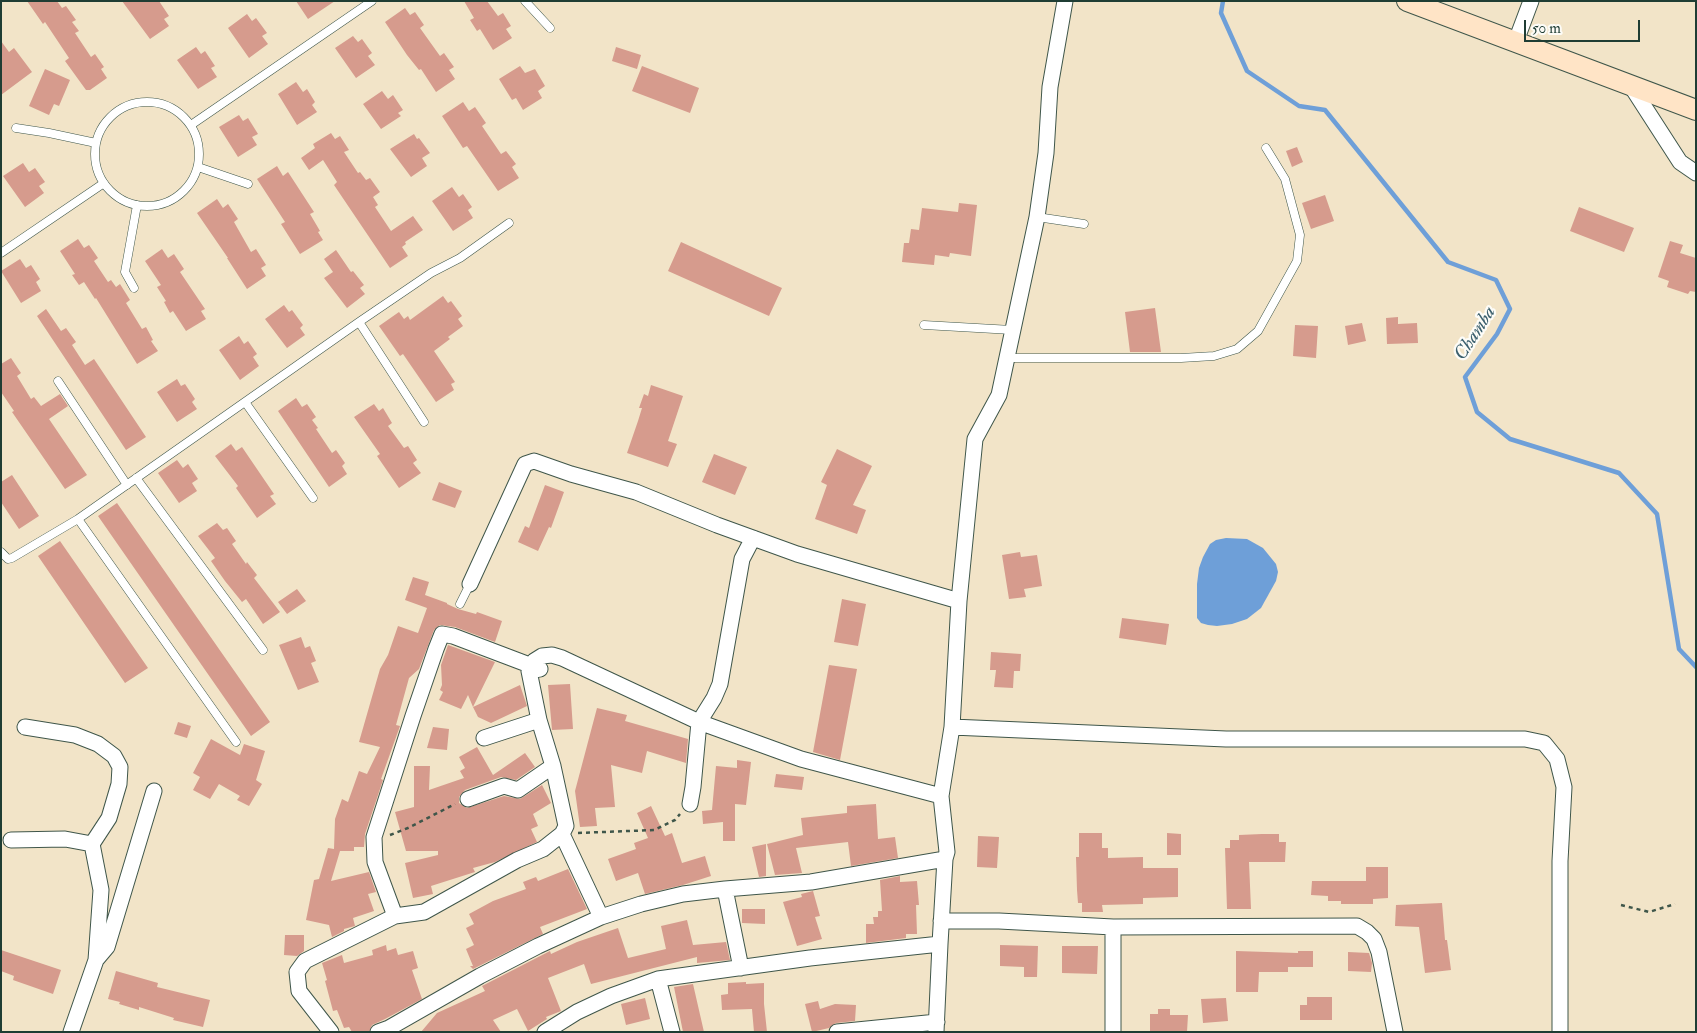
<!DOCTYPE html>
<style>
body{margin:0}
#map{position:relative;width:1697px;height:1033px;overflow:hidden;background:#f2e4c8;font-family:"IM FELL Double Pica",serif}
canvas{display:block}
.frame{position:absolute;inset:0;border:2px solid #1f3d34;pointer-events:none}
.scale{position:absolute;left:1524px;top:20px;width:116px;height:22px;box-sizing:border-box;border:2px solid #1f3d34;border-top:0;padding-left:6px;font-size:15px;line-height:18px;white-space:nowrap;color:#1f3d34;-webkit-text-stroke:4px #fdfcf7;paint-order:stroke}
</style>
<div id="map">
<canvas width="1697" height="1033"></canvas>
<div class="frame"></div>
<div class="scale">50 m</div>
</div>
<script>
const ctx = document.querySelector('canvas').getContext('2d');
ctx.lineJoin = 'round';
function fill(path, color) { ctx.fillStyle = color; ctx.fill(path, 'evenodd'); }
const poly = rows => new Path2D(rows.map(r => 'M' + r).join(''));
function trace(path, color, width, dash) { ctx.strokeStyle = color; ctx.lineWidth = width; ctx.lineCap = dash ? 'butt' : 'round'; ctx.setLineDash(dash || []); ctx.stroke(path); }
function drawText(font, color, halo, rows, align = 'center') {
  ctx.font = font + ' "IM FELL Double Pica",serif'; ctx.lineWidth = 4.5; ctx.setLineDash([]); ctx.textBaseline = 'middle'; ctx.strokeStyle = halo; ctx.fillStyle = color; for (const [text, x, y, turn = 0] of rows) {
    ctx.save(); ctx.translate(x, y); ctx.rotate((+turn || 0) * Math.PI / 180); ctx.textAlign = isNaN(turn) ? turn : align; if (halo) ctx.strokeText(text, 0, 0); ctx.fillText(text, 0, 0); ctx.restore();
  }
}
const water = poly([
 [1226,538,1247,539,1263,548,1276,564,1278,572,1276,581,1261,608,1247,619,1232,624,1217,626,1208,625,1201,623,1197,618,1197,584,1199,568,1203,557,1210,544,1216,540]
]);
const stream = poly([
 [1223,1,1221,13,1247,71,1299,106,1325,110,1448,262,1496,280,1510,309,1497,334,1465,377,1477,412,1510,439,1619,473,1657,514,1679,649,1696,667]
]);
const building = poly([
 [27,1,57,1,62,8,66,6,76,20,72,22,79,31,75,33,91,57,95,54,104,67,101,69,107,78,90,90,86,90,65,61,69,58,45,22,43,24],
 [122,1,159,1,169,16,164,19,169,26,150,39],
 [296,1,335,1,308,19],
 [464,1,487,1,498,16,503,13,511,26,506,29,512,38,493,50,480,29,477,31,470,20,474,18],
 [405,8,410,15,415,12,424,25,420,28,440,56,444,53,454,67,449,70,455,79,436,92,421,69,419,70,407,55,385,22],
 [247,14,252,21,256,18,267,33,262,36,268,44,249,58,228,28],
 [353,36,358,42,362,39,372,53,368,56,375,65,356,78,335,48],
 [1,41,9,52,14,48,32,72,1,95],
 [196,47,201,54,205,51,215,66,211,68,217,77,198,89,177,60],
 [616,47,641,55,637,69,612,61],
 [520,66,525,73,535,69,545,86,538,91,542,98,523,110,516,98,512,100,499,79],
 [642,66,699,88,690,113,632,91],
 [45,69,70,80,59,106,54,104,49,115,29,106],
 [296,82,303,92,307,89,315,102,312,105,317,112,297,125,278,94],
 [382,91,388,99,393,95,403,110,398,113,401,116,381,129,363,104],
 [463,102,469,111,475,107,486,123,482,126,501,154,506,151,516,164,512,167,519,178,498,191,467,146,463,148,442,116],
 [239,115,243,121,248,118,258,134,252,137,257,145,238,157,219,127],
 [331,133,335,139,340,136,349,150,344,152,358,173,360,172,366,180,370,178,380,192,373,197,378,205,375,207,391,231,413,216,423,230,405,242,406,244,402,247,408,256,390,268,334,185,337,182,323,160,309,170,301,158,315,148,313,144],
 [414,134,417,139,419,138,430,153,422,158,427,166,411,177,390,149],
 [1297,147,1303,162,1292,167,1286,151],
 [23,163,29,172,35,168,45,182,39,186,44,193,25,207,3,176],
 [277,166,283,176,288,172,314,212,310,214,320,231,318,232,323,240,300,254,281,224,285,222,257,179],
 [452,187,459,197,463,194,472,207,468,210,473,218,453,231,432,201],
 [1325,195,1334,221,1311,229,1302,203],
 [217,199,223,208,228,204,238,219,234,222,251,252,256,249,266,265,261,268,266,276,247,289,227,258,228,258,197,213],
 [959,203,977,205,971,256,950,253,949,257,935,255,934,265,902,262,904,243,909,243,911,229,919,230,922,208,958,212],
 [1579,207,1634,228,1624,252,1570,231],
 [78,239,84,248,89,245,98,258,94,261,108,282,111,280,116,287,120,284,130,300,126,303,142,329,146,327,153,340,151,341,158,351,137,364,96,298,95,299,84,282,79,285,72,275,75,274,60,251],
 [1670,241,1683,245,1680,253,1696,258,1696,292,1690,291,1688,294,1667,287,1669,281,1658,277],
 [681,242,782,288,769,316,668,271],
 [162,249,168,258,174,254,184,269,180,272,205,309,201,311,206,319,186,331,173,311,170,313,164,302,166,301,157,287,161,285,145,261],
 [336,250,351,272,353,271,364,285,360,288,365,294,347,308,324,278,333,272,324,259],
 [20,259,26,268,31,265,40,279,36,282,41,291,21,303,1,271],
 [443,296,448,303,451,301,462,316,458,319,463,326,448,337,450,339,434,351,455,382,451,384,454,390,436,402,403,354,400,356,379,326,399,312,404,319,408,316,410,320],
 [284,305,289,312,292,310,303,325,300,328,305,335,287,348,265,319],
 [1155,308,1161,352,1130,352,1125,312],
 [46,309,61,331,66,328,76,342,72,345,85,365,94,359,146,437,126,450,37,316],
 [1398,317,1398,324,1417,323,1418,343,1387,344,1386,318],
 [1362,323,1366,341,1348,345,1345,326],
 [1295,325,1318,326,1316,358,1293,356],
 [239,336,244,344,248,341,257,354,253,357,259,366,240,380,219,350],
 [11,358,21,373,17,376,31,399,34,397,41,406,60,394,68,406,49,419,87,475,65,489,12,412,14,411,1,392,1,364],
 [177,379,181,386,185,384,195,399,192,402,197,409,177,422,157,392],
 [651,385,683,396,668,441,677,444,668,467,627,453,638,421,642,408,639,408,644,394,648,396],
 [296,398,302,407,307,404,316,417,312,420,318,428,316,429,332,453,336,450,345,463,342,466,347,474,329,487,278,411],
 [374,404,379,411,383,408,392,423,388,426,404,448,408,446,417,460,413,463,421,473,399,488,377,456,380,454,354,417],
 [231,444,236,451,242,447,274,494,270,496,276,504,257,518,236,488,238,486,215,456],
 [837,449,872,466,853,505,866,510,857,534,815,519,827,485,821,482],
 [714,454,747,467,735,495,702,482],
 [177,460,183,468,188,464,198,479,192,483,197,491,179,503,158,473],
 [12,475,39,516,19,529,1,502,1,482],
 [439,482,462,491,455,508,432,500],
 [545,485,564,492,551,528,549,527,538,551,518,542,525,526,529,528],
 [117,503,270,722,251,736,98,516],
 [217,523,223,530,227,528,236,541,232,544,246,564,247,562,257,575,254,578,280,612,263,624,246,599,242,602,225,581,211,561,215,558,198,536],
 [60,541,148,668,125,683,38,556],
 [1020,552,1021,557,1037,555,1042,586,1024,589,1026,597,1009,599,1002,555],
 [413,577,429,582,425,595,447,603,447,604,458,609,476,614,477,612,502,621,495,642,455,627,440,625,434,630,419,669,409,678,396,725,400,726,381,779,383,780,365,834,364,847,354,847,354,851,340,851,331,881,369,872,376,892,368,894,374,911,353,918,355,926,344,929,344,931,332,937,329,925,306,920,314,880,319,879,328,848,334,849,335,819,342,799,348,802,359,771,367,774,380,747,359,742,380,669,388,655,398,626,418,633,427,608,405,600],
 [297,589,306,601,287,614,278,602],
 [842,599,866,604,858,646,834,642],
 [1122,618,1169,624,1166,645,1119,638],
 [301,637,305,648,310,646,316,661,311,663,319,682,298,690,279,645],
 [448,645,495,662,473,707,468,695,461,709,439,700,443,692,440,690,442,685,441,665],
 [991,652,1021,654,1020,671,1014,671,1013,688,994,687,996,670,990,670],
 [829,665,857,669,840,760,813,752],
 [570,684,573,729,552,730,548,685],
 [520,685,527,706,491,723,478,717,473,707],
 [597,708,627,715,625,721,688,739,686,763,647,751,642,773,611,765,615,807,595,808,597,826,580,827,575,791],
 [178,722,191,726,187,738,174,734],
 [433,727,449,729,447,750,427,748],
 [211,739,240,755,244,744,265,751,256,780,262,784,249,806,237,800,240,796,219,784,210,799,193,790,200,777,193,773],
 [477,747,493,775,525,753,535,767,516,780,501,777,465,790,459,797,459,803,467,808,504,796,520,799,542,785,551,803,533,814,538,826,531,829,537,842,495,862,473,868,475,872,431,886,433,894,413,898,405,863,438,855,438,851,406,851,395,812,414,807,414,766,430,766,429,790,464,778,460,771,465,768,459,757],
 [737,760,751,762,746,805,735,804,735,841,723,841,723,822,703,824,702,811,712,810,716,766,737,768],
 [776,774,804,777,802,790,774,787],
 [876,804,878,839,895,837,898,858,851,866,848,842,796,848,802,873,775,875,767,844,803,835,801,818,847,813,847,806],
 [651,806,665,836,672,833,682,863,705,856,711,876,683,885,645,894,638,873,616,881,608,859,636,849,634,843,648,838,637,813],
 [1079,833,1102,833,1102,848,1108,848,1108,858,1143,857,1143,868,1178,868,1178,897,1143,898,1143,904,1102,905,1103,912,1082,912,1082,903,1078,903,1077,890,1076,857,1079,857],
 [1167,833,1181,834,1181,855,1167,855],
 [1262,834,1279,834,1279,842,1286,842,1285,862,1249,862,1251,909,1227,909,1225,848,1230,848,1230,840,1239,840,1239,835],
 [978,836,999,837,997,868,977,867],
 [766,844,766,876,759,877,752,847],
 [1366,867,1388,867,1388,898,1373,899,1373,904,1341,904,1341,901,1328,901,1328,896,1311,895,1312,881,1366,881],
 [568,869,587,909,540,927,543,934,473,969,470,966,473,966,466,949,474,945,466,928,474,924,469,914,493,901,526,889,523,882,536,877,538,881],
 [900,876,900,882,917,881,919,905,916,905,917,934,906,934,906,938,866,943,866,924,874,924,873,917,878,917,878,911,882,911,880,880],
 [813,891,820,916,815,917,822,939,797,946,783,902,802,897,801,894],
 [1442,903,1445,940,1447,940,1451,970,1425,973,1419,927,1395,926,1396,905],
 [742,909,765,909,765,924,742,923],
 [687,920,693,945,726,942,730,960,697,963,697,957,591,984,584,964,548,978,561,1011,546,1017,547,1019,528,1031,517,1009,493,1020,501,1032,421,1032,437,1013,485,991,482,986,550,951,551,954,577,942,618,928,628,958,666,949,661,926],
 [285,935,304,935,304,951,297,956,284,955],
 [386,945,387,951,396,948,398,955,413,951,418,968,412,970,422,999,385,1019,372,1025,369,1032,352,1032,349,1027,344,1028,337,1010,333,1011,325,981,327,980,322,963,342,955,344,963,373,955,372,950],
 [1000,945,1038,946,1037,977,1024,977,1024,967,1000,966],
 [1062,946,1098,946,1097,974,1062,973],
 [1,950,61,970,53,994,13,980,14,976,1,971],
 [1236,951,1298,953,1298,951,1313,951,1313,967,1288,967,1288,972,1259,972,1258,992,1236,992],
 [1348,952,1369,953,1372,963,1371,972,1348,971],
 [116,971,158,983,157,987,210,1000,203,1027,173,1020,174,1018,139,1007,139,1010,119,1004,120,1002,108,999],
 [746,982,746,984,764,983,764,1004,767,1032,754,1032,752,1009,722,1010,721,995,728,994,728,983],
 [693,984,704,1032,683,1032,674,987],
 [1307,997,1332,997,1332,1020,1300,1020,1300,1005,1307,1005],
 [645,998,650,1019,626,1025,621,1004],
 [1226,998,1228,1021,1203,1023,1201,999],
 [818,1001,820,1009,835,1004,856,1005,855,1021,836,1023,829,1028,812,1032,805,1004],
 [1158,1009,1170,1009,1170,1015,1188,1015,1187,1032,1150,1032,1150,1014,1158,1014]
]);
const path = poly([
 [578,833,654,830,675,820,680,814],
 [390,835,408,828,455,804],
 [1621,905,1649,912,1675,904]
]);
const lane = poly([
 [525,1,550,28],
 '95 154a52 52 0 1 1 104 0a52 52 0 1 1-104 0Z',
 [191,125,372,1],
 [16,128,49,133,96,143],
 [198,167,248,184],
 [1037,217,1084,224],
 [1,253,104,183],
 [134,288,125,272,137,205],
 [359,322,424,422],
 [924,325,1012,330],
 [1006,358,1181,358,1214,356,1237,349,1258,331,1297,261,1300,235,1285,179,1266,148],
 [58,381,127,485],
 [245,402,313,498],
 [136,478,263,650],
 [78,519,236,742],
 [1,552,8,559,12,558,78,519,359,322,431,273,460,258,509,223],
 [460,604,470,584]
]);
const street = poly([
 [1516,41,1531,1],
 [1631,86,1680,162,1696,173],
 [470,584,525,464,534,461,571,474,636,492,717,525,797,554,959,601],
 [25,727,75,735,98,744,114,756,120,767,119,784,109,818,92,844,101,890,96,960],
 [952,727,1226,739,1525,739,1544,743,1557,759,1564,787,1560,861,1560,1032],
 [484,738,539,720],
 [468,799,504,786,518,790,553,766],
 [690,804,693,787,699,722,714,698,720,684,742,559,753,538],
 [562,834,601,917],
 [11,840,65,839,92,844],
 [725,889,741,968],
 [395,916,375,862,374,837,413,716,436,649,442,634,453,636,540,669],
 [941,921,999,921,1113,927,1357,926,1367,932,1374,939,1379,952,1395,1032],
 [1113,927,1113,1032],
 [658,979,672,1032],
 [71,1032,96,960,107,947,154,791],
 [331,1032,299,991,297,972,305,961,395,916,424,912,517,860,543,849,562,834,566,826,553,766,539,720,529,671,540,669,534,661,542,656,552,655,562,658,699,722,801,759,941,796],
 [378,1032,389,1028,480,976,538,946,601,917,641,904,683,894,725,889,811,882,945,859],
 [545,1032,577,1012,611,996,658,979,810,958,940,944],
 [837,1032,937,1022],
 [936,1032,940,944,945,859,947,852,941,796,952,727,959,601,975,439,999,395,1037,217,1046,153,1050,87,1065,1]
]);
const secondary = poly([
 [1407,1,1696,110]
]);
const waterNames = [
 ["Chamba",1476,334,-57]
];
fill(water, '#6e9fd8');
trace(stream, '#6e9fd8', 4.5);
fill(building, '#d69b8d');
trace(lane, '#3f564a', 9);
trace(street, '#3f564a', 17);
trace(secondary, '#3f564a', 22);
trace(path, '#3f564a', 2.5, [4, 4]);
trace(lane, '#fff', 8);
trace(street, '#fff', 15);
trace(secondary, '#ffe4c6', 20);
drawText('italic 19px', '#3b5f6d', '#fdfcf7', waterNames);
</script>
